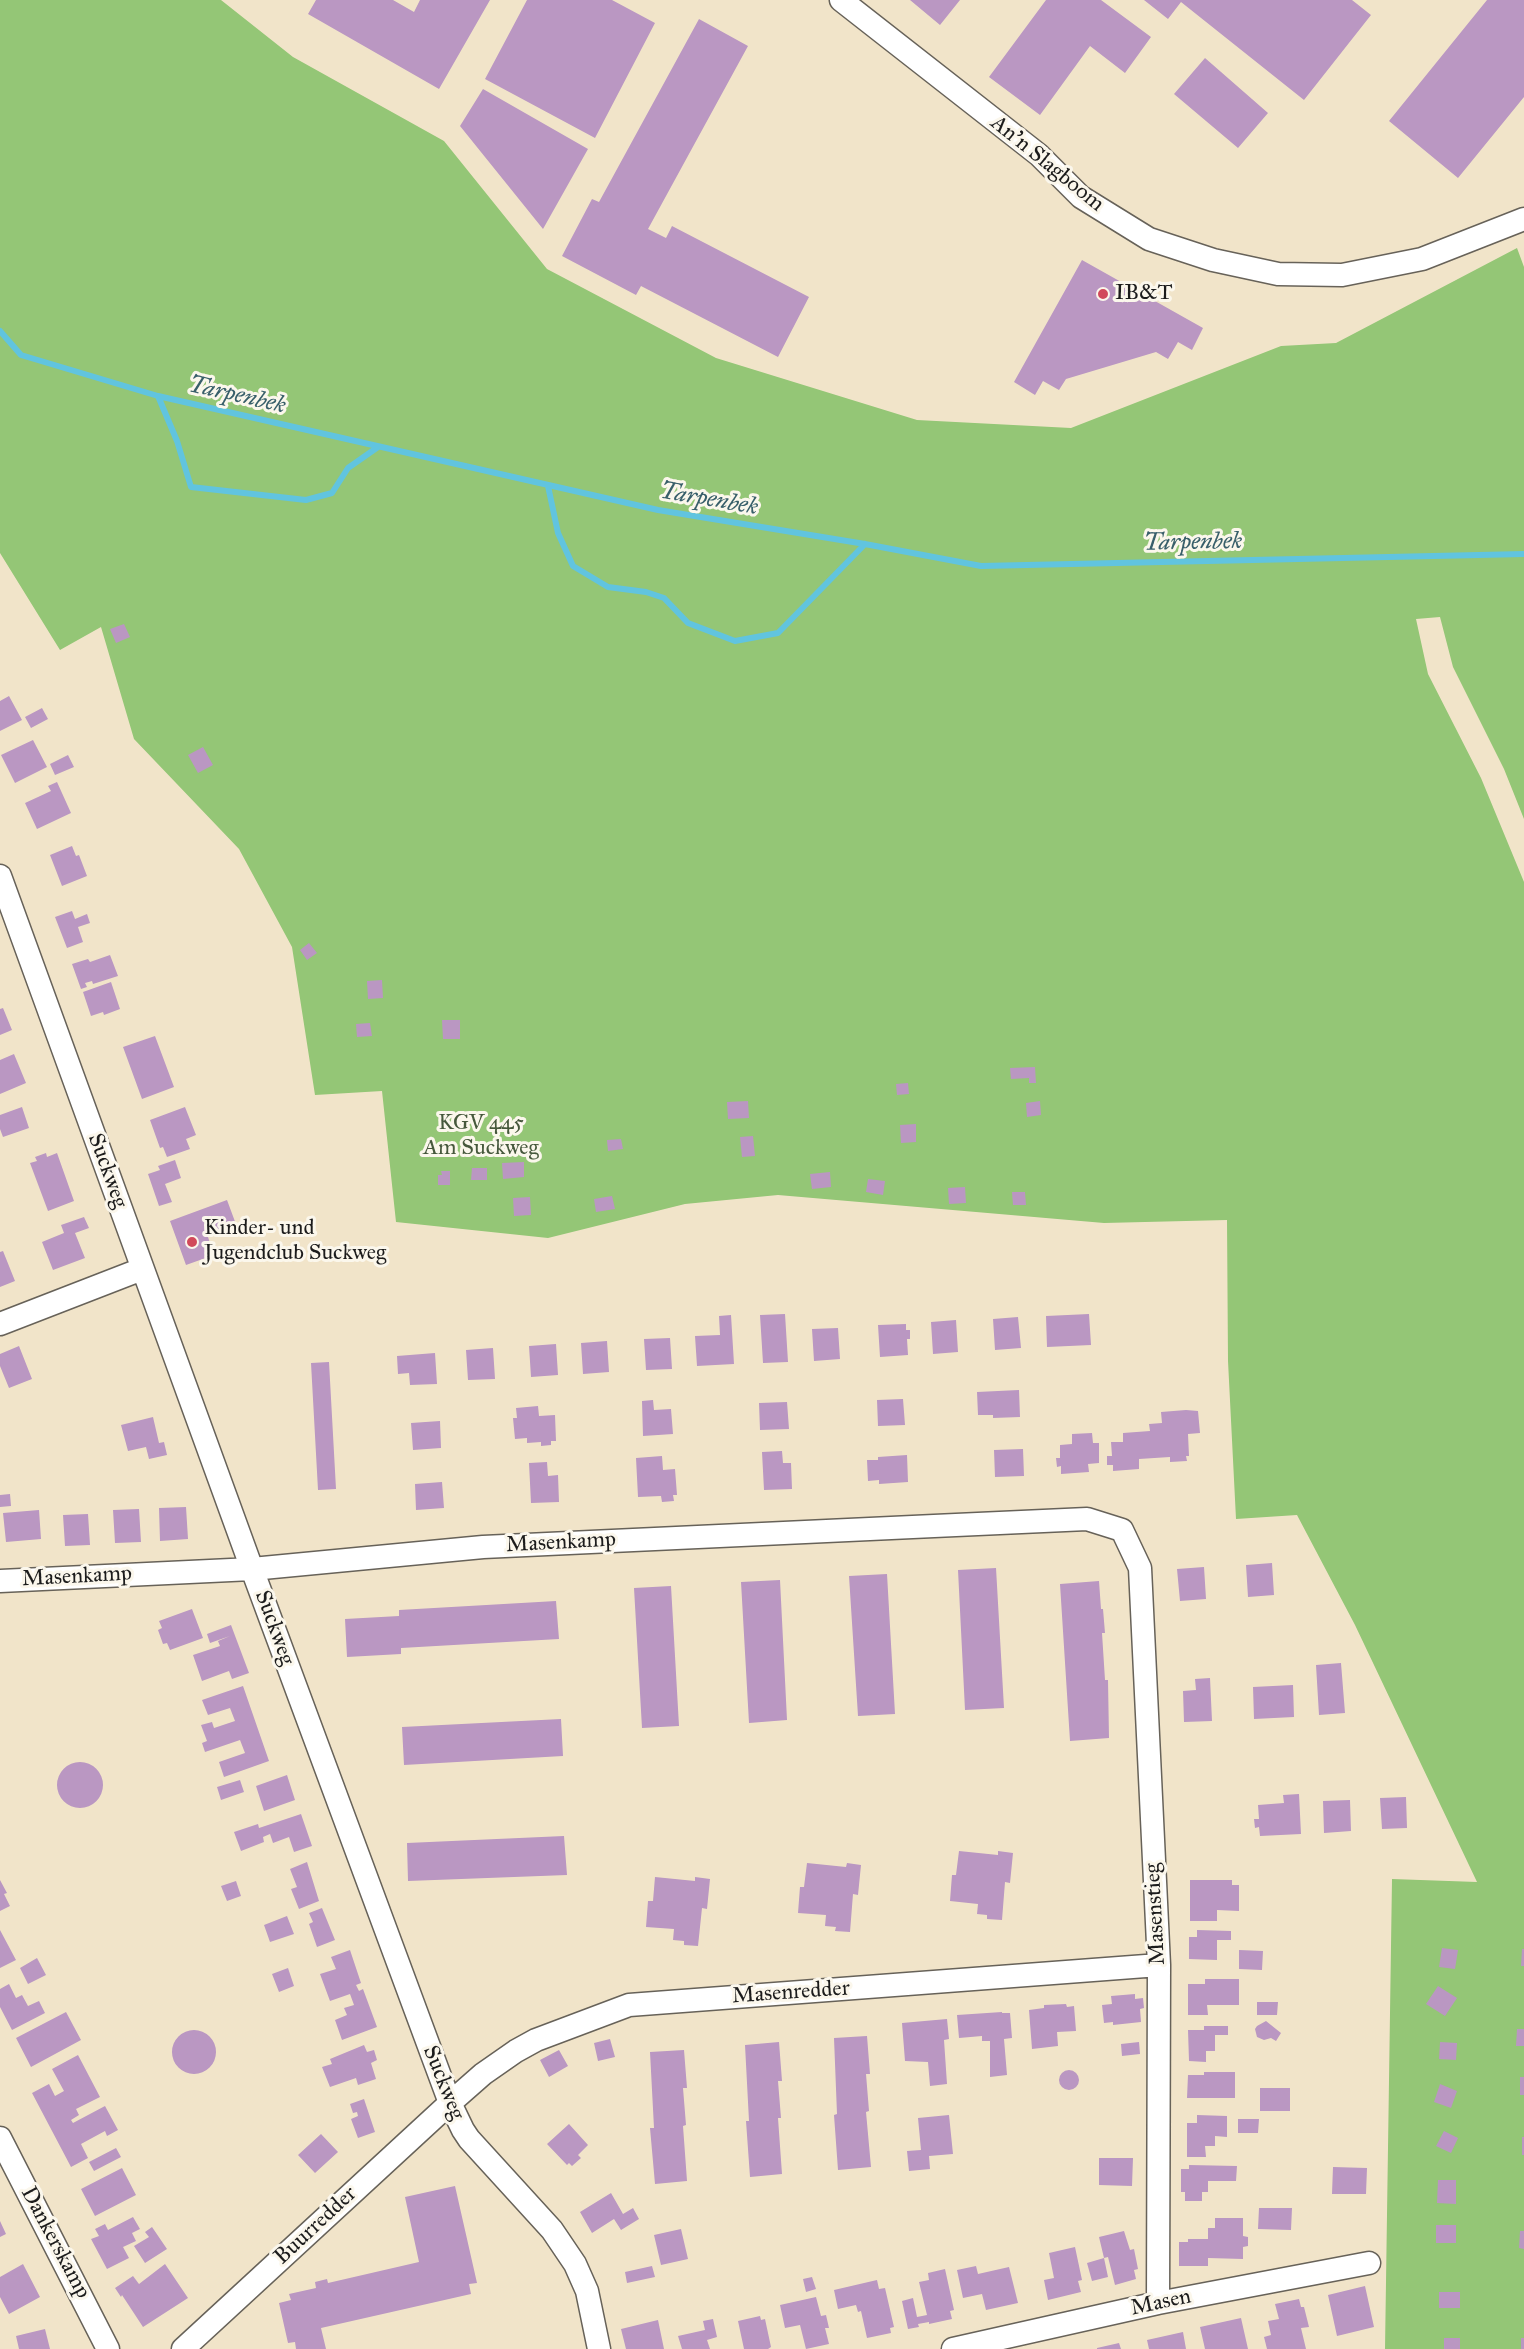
<!DOCTYPE html>
<style>
body{margin:0}
canvas{display:block;background:#f1e4c9}
</style>
<canvas width="1524" height="2349"></canvas>
<script>
const ctx = document.querySelector('canvas').getContext('2d');
ctx.lineJoin = 'round';
function fill(path, color) { ctx.fillStyle = color; ctx.fill(path, 'evenodd'); }
const poly = rows => new Path2D(rows.map(r => 'M' + r).join(''));
function trace(path, color, width, dash) { ctx.strokeStyle = color; ctx.lineWidth = width; ctx.lineCap = dash ? 'butt' : 'round'; ctx.setLineDash(dash || []); ctx.stroke(path); }
function drawText(font, color, halo, rows, align = 'center') {
  ctx.font = font + ' "IM FELL Great Primer",serif'; ctx.lineWidth = 6; ctx.setLineDash([]); ctx.textBaseline = 'middle'; ctx.strokeStyle = halo; ctx.fillStyle = color; for (const [text, x, y, turn = 0] of rows) {
    ctx.save(); ctx.translate(x, y); ctx.rotate((+turn || 0) * Math.PI / 180); ctx.textAlign = isNaN(turn) ? turn : align; if (halo) ctx.strokeText(text, 0, 0); ctx.fillText(text, 0, 0); ctx.restore();
  }
}
const green = poly([
 [0,0,221,0,293,57,444,141,547,269,716,358,917,420,1071,428,1281,346,1336,343,1517,248,1524,267,1524,819,1504,769,1453,667,1440,617,1416,619,1428,674,1481,778,1524,882,1524,2349,1385,2349,1392,1879,1477,1882,1355,1625,1297,1515,1236,1519,1228,1361,1227,1220,1104,1223,778,1195,685,1204,548,1238,396,1222,382,1091,315,1095,292,947,239,849,134,739,101,627,60,650,0,553]
]);
const stream = poly([
 [0,331,21,355,158,396,658,510,865,544,981,566,1524,554],
 [158,396,177,441,191,487,306,500,332,493,348,468,378,447],
 [548,486,558,533,573,566,608,587,646,592,664,598,688,623,735,641,778,633,865,544]
]);
const building = poly([
 [316,0,393,0,414,12,420,0,490,0,439,89,308,14],
 [527,0,612,0,655,23,595,138,485,79],
 [910,0,960,0,940,25],
 [1046,0,1101,0,1151,37,1125,73,1090,46,1040,115,989,77],
 [1144,0,1352,0,1371,15,1304,100,1181,2,1168,19],
 [1487,0,1524,0,1524,97,1458,178,1389,121],
 [699,19,748,46,648,229,666,238,672,226,809,297,778,357,641,286,636,295,562,256,592,199,599,202],
 [1205,58,1268,113,1238,148,1174,94],
 [483,89,588,149,543,229,460,126],
 [1082,260,1203,328,1192,350,1178,342,1168,359,1156,352,1066,379,1059,390,1043,381,1035,395,1014,382],
 [124,624,130,637,116,643,110,629],
 [9,696,22,720,0,731,0,701],
 [42,708,48,719,31,728,25,717],
 [33,740,47,767,15,783,1,755],
 [203,747,213,765,198,773,188,755],
 [68,755,74,767,55,775,50,764],
 [57,782,71,813,37,829,25,803,51,791,48,786],
 [72,846,76,856,79,855,87,876,62,886,50,855],
 [72,911,75,919,87,914,90,923,78,927,83,942,67,948,55,917],
 [309,943,317,953,307,960,300,950],
 [110,955,118,976,93,984,92,981,85,983,87,987,81,989,72,964,88,959,90,962],
 [382,980,383,998,368,999,367,981],
 [111,982,120,1009,104,1015,103,1012,91,1016,83,992],
 [3,1008,12,1030,0,1035,0,1009],
 [442,1020,460,1020,460,1039,443,1039],
 [370,1023,372,1036,357,1037,356,1024],
 [155,1036,174,1087,142,1099,123,1047],
 [14,1054,26,1083,0,1094,0,1060],
 [1035,1067,1036,1083,1029,1083,1029,1078,1011,1079,1010,1068],
 [908,1083,909,1094,897,1095,896,1084],
 [748,1101,749,1118,728,1119,727,1102],
 [1040,1101,1041,1115,1027,1117,1026,1103],
 [22,1107,29,1128,3,1137,0,1129,0,1115],
 [185,1107,196,1135,186,1139,190,1149,167,1157,163,1147,160,1148,150,1120],
 [916,1124,916,1142,901,1143,900,1125],
 [753,1136,755,1156,742,1157,740,1137],
 [621,1139,623,1149,608,1151,607,1140],
 [46,1153,47,1157,57,1153,74,1201,48,1211,30,1163,37,1161,35,1157],
 [175,1160,181,1178,165,1184,172,1202,159,1206,148,1174,160,1170,158,1166],
 [524,1162,524,1177,503,1179,502,1163],
 [472,1168,487,1168,487,1180,471,1180],
 [441,1171,450,1171,450,1185,438,1185,438,1175,442,1175],
 [830,1172,831,1187,812,1189,810,1174],
 [868,1179,885,1181,883,1195,866,1192],
 [965,1187,966,1203,949,1204,948,1188],
 [1012,1192,1025,1192,1026,1205,1013,1205],
 [612,1196,615,1209,596,1212,594,1199],
 [530,1197,531,1215,514,1216,513,1198],
 [227,1200,237,1227,208,1237,214,1255,186,1265,170,1221],
 [84,1217,89,1228,75,1233,85,1258,53,1270,42,1242,64,1233,61,1225],
 [3,1251,15,1281,0,1287,0,1252],
 [785,1314,788,1362,763,1363,760,1315],
 [1089,1314,1091,1345,1047,1347,1046,1316],
 [731,1315,734,1364,697,1366,695,1336,720,1335,719,1316],
 [1018,1317,1021,1348,995,1350,993,1319],
 [956,1320,958,1352,933,1354,931,1322],
 [906,1324,906,1330,910,1330,910,1339,907,1339,908,1355,880,1357,878,1325],
 [838,1328,840,1359,814,1361,812,1329],
 [670,1338,672,1369,646,1370,644,1339],
 [607,1341,609,1372,583,1374,581,1343],
 [556,1344,558,1375,531,1377,529,1346],
 [19,1346,32,1379,9,1388,0,1366,0,1354],
 [493,1348,495,1379,468,1380,466,1350],
 [435,1353,437,1384,410,1385,409,1373,398,1374,397,1356],
 [329,1362,336,1489,318,1490,311,1363],
 [1019,1390,1020,1417,993,1418,993,1415,978,1415,977,1392],
 [903,1399,905,1425,878,1426,877,1400],
 [653,1400,654,1410,671,1409,673,1434,643,1436,642,1401],
 [787,1402,789,1429,760,1430,759,1403],
 [538,1406,539,1416,555,1415,556,1441,551,1441,551,1445,541,1446,541,1442,527,1443,527,1438,515,1439,513,1418,517,1418,516,1408],
 [1186,1410,1198,1411,1200,1433,1188,1434,1189,1456,1186,1456,1187,1461,1170,1462,1170,1457,1139,1459,1139,1469,1113,1471,1113,1465,1107,1465,1107,1456,1112,1456,1111,1442,1123,1442,1123,1433,1150,1431,1149,1424,1162,1423,1161,1412],
 [153,1417,159,1443,164,1442,167,1455,149,1459,146,1447,128,1451,121,1425],
 [440,1421,441,1448,413,1450,411,1423],
 [1092,1433,1093,1443,1099,1443,1099,1463,1088,1464,1089,1472,1061,1474,1061,1466,1057,1467,1056,1458,1060,1458,1060,1445,1072,1444,1072,1434],
 [1023,1449,1024,1476,995,1477,994,1450],
 [782,1451,783,1463,791,1463,792,1489,764,1490,762,1452],
 [907,1455,908,1482,879,1484,879,1480,868,1481,867,1460,878,1460,878,1457],
 [662,1456,663,1470,675,1469,677,1495,673,1495,674,1501,662,1502,661,1496,638,1497,636,1458],
 [547,1462,548,1476,558,1475,559,1502,531,1503,529,1463],
 [442,1482,444,1508,416,1510,415,1484],
 [10,1494,11,1506,0,1507,0,1495],
 [186,1507,188,1539,160,1541,159,1508],
 [139,1509,141,1542,115,1543,113,1510],
 [39,1510,41,1539,6,1542,3,1513],
 [88,1514,90,1545,65,1546,63,1515],
 [1272,1563,1274,1595,1248,1597,1246,1565],
 [1204,1567,1206,1599,1180,1601,1177,1569],
 [996,1568,1004,1708,965,1710,958,1570],
 [887,1574,895,1714,858,1716,849,1576],
 [780,1580,787,1720,749,1723,741,1582],
 [1099,1581,1101,1609,1103,1609,1105,1633,1102,1633,1105,1680,1108,1680,1109,1738,1070,1741,1060,1584],
 [671,1586,679,1726,642,1728,634,1588],
 [556,1601,559,1639,401,1648,401,1654,347,1657,345,1619,399,1616,399,1610],
 [192,1609,203,1638,170,1650,167,1643,163,1644,158,1630,162,1628,159,1621],
 [231,1625,249,1673,232,1679,229,1671,202,1681,193,1655,220,1646,218,1641,230,1636,210,1643,207,1634],
 [1341,1663,1345,1713,1319,1715,1316,1665],
 [1210,1678,1212,1721,1184,1722,1183,1691,1196,1690,1195,1679],
 [1293,1685,1294,1717,1254,1719,1253,1687],
 [243,1686,269,1761,224,1777,219,1762,245,1753,240,1740,205,1752,202,1743,207,1741,201,1725,212,1722,214,1728,235,1721,230,1708,208,1715,202,1700],
 [561,1719,563,1756,404,1765,402,1727],
 '57 1785a23 23 0 1 1 46 0a23 23 0 1 1-46 0Z',
 [287,1775,295,1800,264,1811,256,1786],
 [240,1780,244,1792,221,1800,217,1787],
 [1299,1794,1301,1834,1260,1836,1259,1827,1255,1828,1254,1819,1259,1819,1258,1805,1284,1803,1283,1795],
 [1406,1797,1407,1828,1382,1829,1380,1798],
 [1350,1800,1351,1831,1324,1833,1323,1801],
 [301,1814,312,1846,294,1852,289,1837,273,1843,270,1834,263,1837,264,1842,241,1851,234,1832,258,1824,259,1828],
 [564,1836,567,1875,408,1881,407,1843],
 [959,1851,998,1855,998,1851,1013,1853,1010,1883,1005,1882,1002,1920,987,1919,987,1915,977,1914,978,1904,950,1901,952,1875,956,1875],
 [307,1862,319,1901,299,1909,291,1889,297,1887,290,1869],
 [807,1863,846,1867,847,1863,861,1865,858,1895,853,1894,850,1932,835,1931,836,1927,825,1926,826,1915,798,1913,800,1887,804,1887],
 [655,1877,695,1881,695,1877,710,1879,707,1909,702,1908,698,1946,684,1945,684,1941,673,1940,674,1929,646,1927,648,1901,653,1901],
 [0,1880,7,1893,4,1894,10,1906,0,1911],
 [1190,1880,1232,1880,1232,1885,1239,1885,1239,1911,1217,1910,1217,1921,1190,1921],
 [236,1881,241,1896,227,1901,221,1886],
 [322,1908,335,1940,317,1947,309,1924,313,1922,309,1913],
 [287,1916,294,1934,270,1942,264,1925],
 [0,1930,16,1960,0,1968],
 [1197,1930,1231,1931,1231,1940,1217,1940,1217,1960,1189,1959,1189,1937,1197,1937],
 [1442,1948,1458,1950,1455,1969,1439,1967],
 [1522,1949,1524,1949,1524,1966,1521,1966],
 [350,1950,361,1983,356,1985,359,1991,363,1989,377,2027,342,2040,335,2020,347,2015,344,2008,354,2005,350,1994,330,2001,320,1974,336,1969,331,1957],
 [1239,1950,1263,1951,1262,1970,1239,1969],
 [37,1958,46,1975,28,1984,20,1968],
 [288,1968,294,1986,279,1992,272,1974],
 [1205,1979,1239,1979,1239,2005,1207,2005,1208,2015,1188,2015,1188,1984,1205,1984],
 [9,1984,16,1998,22,1995,28,2006,39,2001,45,2013,12,2030,0,2007,0,1989],
 [1438,1986,1457,1998,1445,2016,1426,2004],
 [1135,1994,1135,1999,1143,1998,1144,2008,1140,2009,1141,2022,1113,2025,1113,2022,1104,2023,1102,2005,1112,2004,1111,1996],
 [1257,2002,1278,2002,1277,2015,1257,2015],
 [1066,2004,1067,2007,1074,2006,1076,2031,1057,2032,1058,2046,1032,2049,1029,2010,1044,2008,1044,2005],
 [66,2012,81,2040,31,2067,16,2038],
 [1002,2012,1002,2013,1010,2013,1012,2038,1004,2039,1007,2075,990,2077,990,2041,982,2041,982,2036,959,2038,957,2015],
 [947,2019,949,2039,944,2040,947,2084,930,2086,928,2062,905,2061,902,2023],
 [1266,2021,1281,2033,1276,2041,1271,2038,1264,2040,1257,2037,1255,2029,1257,2026],
 [1204,2026,1228,2026,1228,2035,1215,2035,1215,2051,1206,2051,1206,2062,1189,2061,1188,2030,1204,2030],
 [1517,2029,1524,2029,1524,2046,1516,2046],
 '172 2052a22 22 0 1 1 44 0a22 22 0 1 1-44 0Z',
 [867,2036,870,2074,866,2074,869,2111,866,2112,871,2167,838,2170,834,2115,837,2114,834,2038],
 [610,2039,615,2057,598,2061,594,2043],
 [779,2042,782,2081,778,2081,781,2118,778,2118,782,2174,750,2177,746,2121,749,2121,745,2045],
 [1139,2042,1140,2054,1122,2056,1121,2044],
 [1440,2042,1457,2043,1456,2060,1439,2059],
 [364,2045,367,2052,374,2050,377,2060,371,2063,376,2079,358,2085,356,2078,330,2087,322,2067,332,2064,330,2059],
 [559,2050,568,2066,549,2077,540,2060],
 [684,2050,687,2088,683,2088,686,2125,683,2126,687,2181,655,2184,650,2128,654,2128,650,2052],
 [78,2055,100,2097,76,2109,79,2115,71,2120,73,2123,105,2106,118,2130,107,2136,105,2131,81,2144,88,2158,71,2167,32,2093,49,2084,55,2096,64,2091,52,2069],
 '1059 2080a10 10 0 1 1 20 0a10 10 0 1 1-20 0Z',
 [1204,2072,1235,2072,1235,2098,1187,2098,1188,2075,1204,2075],
 [1520,2077,1524,2077,1524,2095,1520,2095],
 [1440,2084,1457,2091,1451,2108,1434,2102],
 [1260,2088,1290,2088,1290,2111,1260,2111],
 [364,2099,375,2132,358,2138,351,2119,358,2116,357,2112,353,2113,350,2104],
 [949,2115,953,2154,929,2156,930,2169,909,2171,907,2151,921,2150,918,2118],
 [1197,2115,1227,2116,1227,2137,1215,2136,1215,2146,1205,2146,1206,2157,1187,2157,1187,2123,1197,2123],
 [1238,2119,1259,2119,1258,2133,1238,2133],
 [569,2124,588,2145,578,2155,581,2158,572,2166,569,2163,567,2165,547,2144],
 [1444,2131,1458,2138,1451,2153,1436,2146],
 [321,2134,338,2152,315,2173,298,2155],
 [1522,2137,1524,2137,1524,2155,1522,2155],
 [116,2148,121,2157,94,2171,89,2162],
 [1099,2158,1133,2158,1132,2186,1099,2185],
 [1189,2165,1237,2166,1236,2181,1208,2181,1208,2192,1202,2192,1202,2201,1185,2201,1185,2192,1181,2192,1181,2169,1189,2169],
 [1333,2167,1367,2168,1366,2194,1332,2194],
 [122,2168,136,2195,95,2216,81,2189],
 [1438,2180,1456,2180,1456,2204,1437,2203],
 [455,2186,477,2283,469,2284,471,2294,321,2328,326,2349,296,2349,295,2342,288,2343,279,2303,291,2300,289,2294,316,2288,315,2282,327,2279,328,2283,419,2262,405,2197],
 [611,2193,623,2214,633,2208,639,2219,621,2230,614,2219,592,2233,580,2212],
 [1259,2208,1292,2208,1291,2230,1258,2229],
 [133,2217,140,2229,132,2233,136,2241,123,2247,129,2258,107,2269,91,2239,99,2236,95,2229,105,2224,108,2230],
 [1215,2218,1243,2218,1243,2236,1248,2237,1248,2246,1243,2247,1243,2259,1208,2258,1208,2266,1179,2266,1179,2242,1188,2242,1188,2239,1208,2239,1208,2228,1215,2228],
 [0,2221,6,2234,0,2237],
 [1436,2225,1456,2225,1456,2243,1436,2243],
 [152,2227,167,2249,145,2263,134,2246,149,2237,145,2232],
 [681,2229,688,2259,661,2265,654,2235],
 [1124,2231,1130,2250,1134,2249,1138,2269,1134,2270,1136,2279,1115,2285,1108,2257,1104,2258,1108,2277,1092,2281,1087,2263,1104,2258,1099,2237],
 [1520,2231,1524,2231,1524,2249,1519,2248],
 [1075,2247,1082,2280,1078,2281,1081,2292,1048,2300,1044,2280,1054,2278,1049,2253],
 [23,2264,40,2297,9,2314,0,2297,0,2277],
 [165,2264,188,2298,143,2327,122,2295,121,2297,115,2288,133,2276,139,2284],
 [652,2266,655,2277,627,2283,625,2272],
 [976,2266,978,2274,1009,2267,1018,2303,986,2310,982,2294,963,2298,957,2270],
 [945,2269,954,2310,950,2311,952,2319,929,2324,929,2322,918,2324,919,2327,908,2329,902,2301,913,2298,917,2317,927,2315,919,2282,929,2280,928,2273],
 [812,2277,816,2289,806,2292,803,2279],
 [877,2280,879,2289,885,2288,894,2327,890,2328,891,2333,867,2338,861,2311,858,2312,856,2305,838,2309,834,2290],
 [1365,2286,1374,2327,1337,2336,1328,2295],
 [1439,2292,1460,2292,1460,2308,1439,2308],
 [816,2297,821,2316,826,2315,829,2328,825,2328,829,2344,806,2349,800,2325,785,2328,780,2305],
 [1299,2299,1301,2307,1304,2307,1309,2327,1301,2328,1306,2349,1267,2349,1264,2337,1271,2335,1268,2321,1279,2319,1275,2304],
 [760,2316,761,2320,765,2319,771,2347,768,2349,744,2349,738,2321],
 [1241,2318,1248,2349,1205,2349,1200,2327],
 [713,2319,717,2337,707,2340,710,2349,682,2349,678,2336,705,2330,703,2321],
 [658,2320,664,2349,626,2349,621,2329],
 [45,2329,50,2349,19,2349,16,2336],
 [1183,2332,1186,2349,1149,2349,1147,2340],
 [1444,2338,1460,2338,1460,2349,1444,2349],
 [1521,2338,1524,2338,1524,2349,1521,2349],
 [1119,2343,1121,2349,1097,2349,1097,2348]
]);
const minor = poly([
 [841,0,1039,155,1081,197,1149,239,1213,260,1278,274,1342,275,1422,259,1524,219],
 [0,876,252,1569,450,2103,463,2130,469,2139,552,2230,575,2264,587,2291,599,2349],
 [0,1324,142,1269],
 [0,1581,252,1569,483,1547,934,1526,1087,1519,1122,1530,1140,1568,1159,1965,1158,2303],
 [0,2138,108,2349],
 [183,2349,450,2103,483,2074,516,2051,536,2040,629,2005,1159,1965],
 [953,2349,1158,2303,1369,2263]
]);
const markers = [
 [1103,294,6,"#d1495b"],
 [192,1242,6,"#d1495b"]
];
const streetNames = [
 ["An'n Slagboom",1047,164,39],
 ["Suckweg",107,1171,70],
 ["Masenkamp",561,1543,-3],
 ["Masenkamp",77,1577,-3],
 ["Suckweg",274,1628,70],
 ["Masenstieg",1156,1914,-93],
 ["Masenredder",791,1993,-4],
 ["Suckweg",443,2083,68],
 ["Buurredder",316,2226,-43],
 ["Dankerskamp",55,2243,62],
 ["Masen",1161,2303,-12]
];
const poiNames = [
 ["IB&T",1115,294],
 ["Kinder- und",204,1229],
 ["Jugendclub Suckweg",204,1254]
];
const parkNames = [
 ["KGV 445",481,1124],
 ["Am Suckweg",481,1149]
];
const waterNames = [
 ["Tarpenbek",237,396,13],
 ["Tarpenbek",709,500,10],
 ["Tarpenbek",1193,543,-1]
];
fill(green, '#94c676');
trace(stream, '#61c4df', 6);
fill(building, '#ba97c2');
trace(minor, '#676259', 25);
trace(minor, '#fff', 22);
for (const [x, y, r, color] of markers) { const dot = new Path2D(); dot.arc(x, y, r, 0, 2 * Math.PI); ctx.fillStyle = color; ctx.fill(dot); trace(dot, '#fbf7ec', 2); }
drawText('22px', '#1c1c1c', '#fbf7ec', streetNames);
drawText('22px', '#1c1c1c', '#fbf7ec', poiNames, 'left');
drawText('22px', '#46583c', '#fbf7ec', parkNames);
drawText('italic 24px', '#385f6a', '#fbf7ec', waterNames);
</script>
